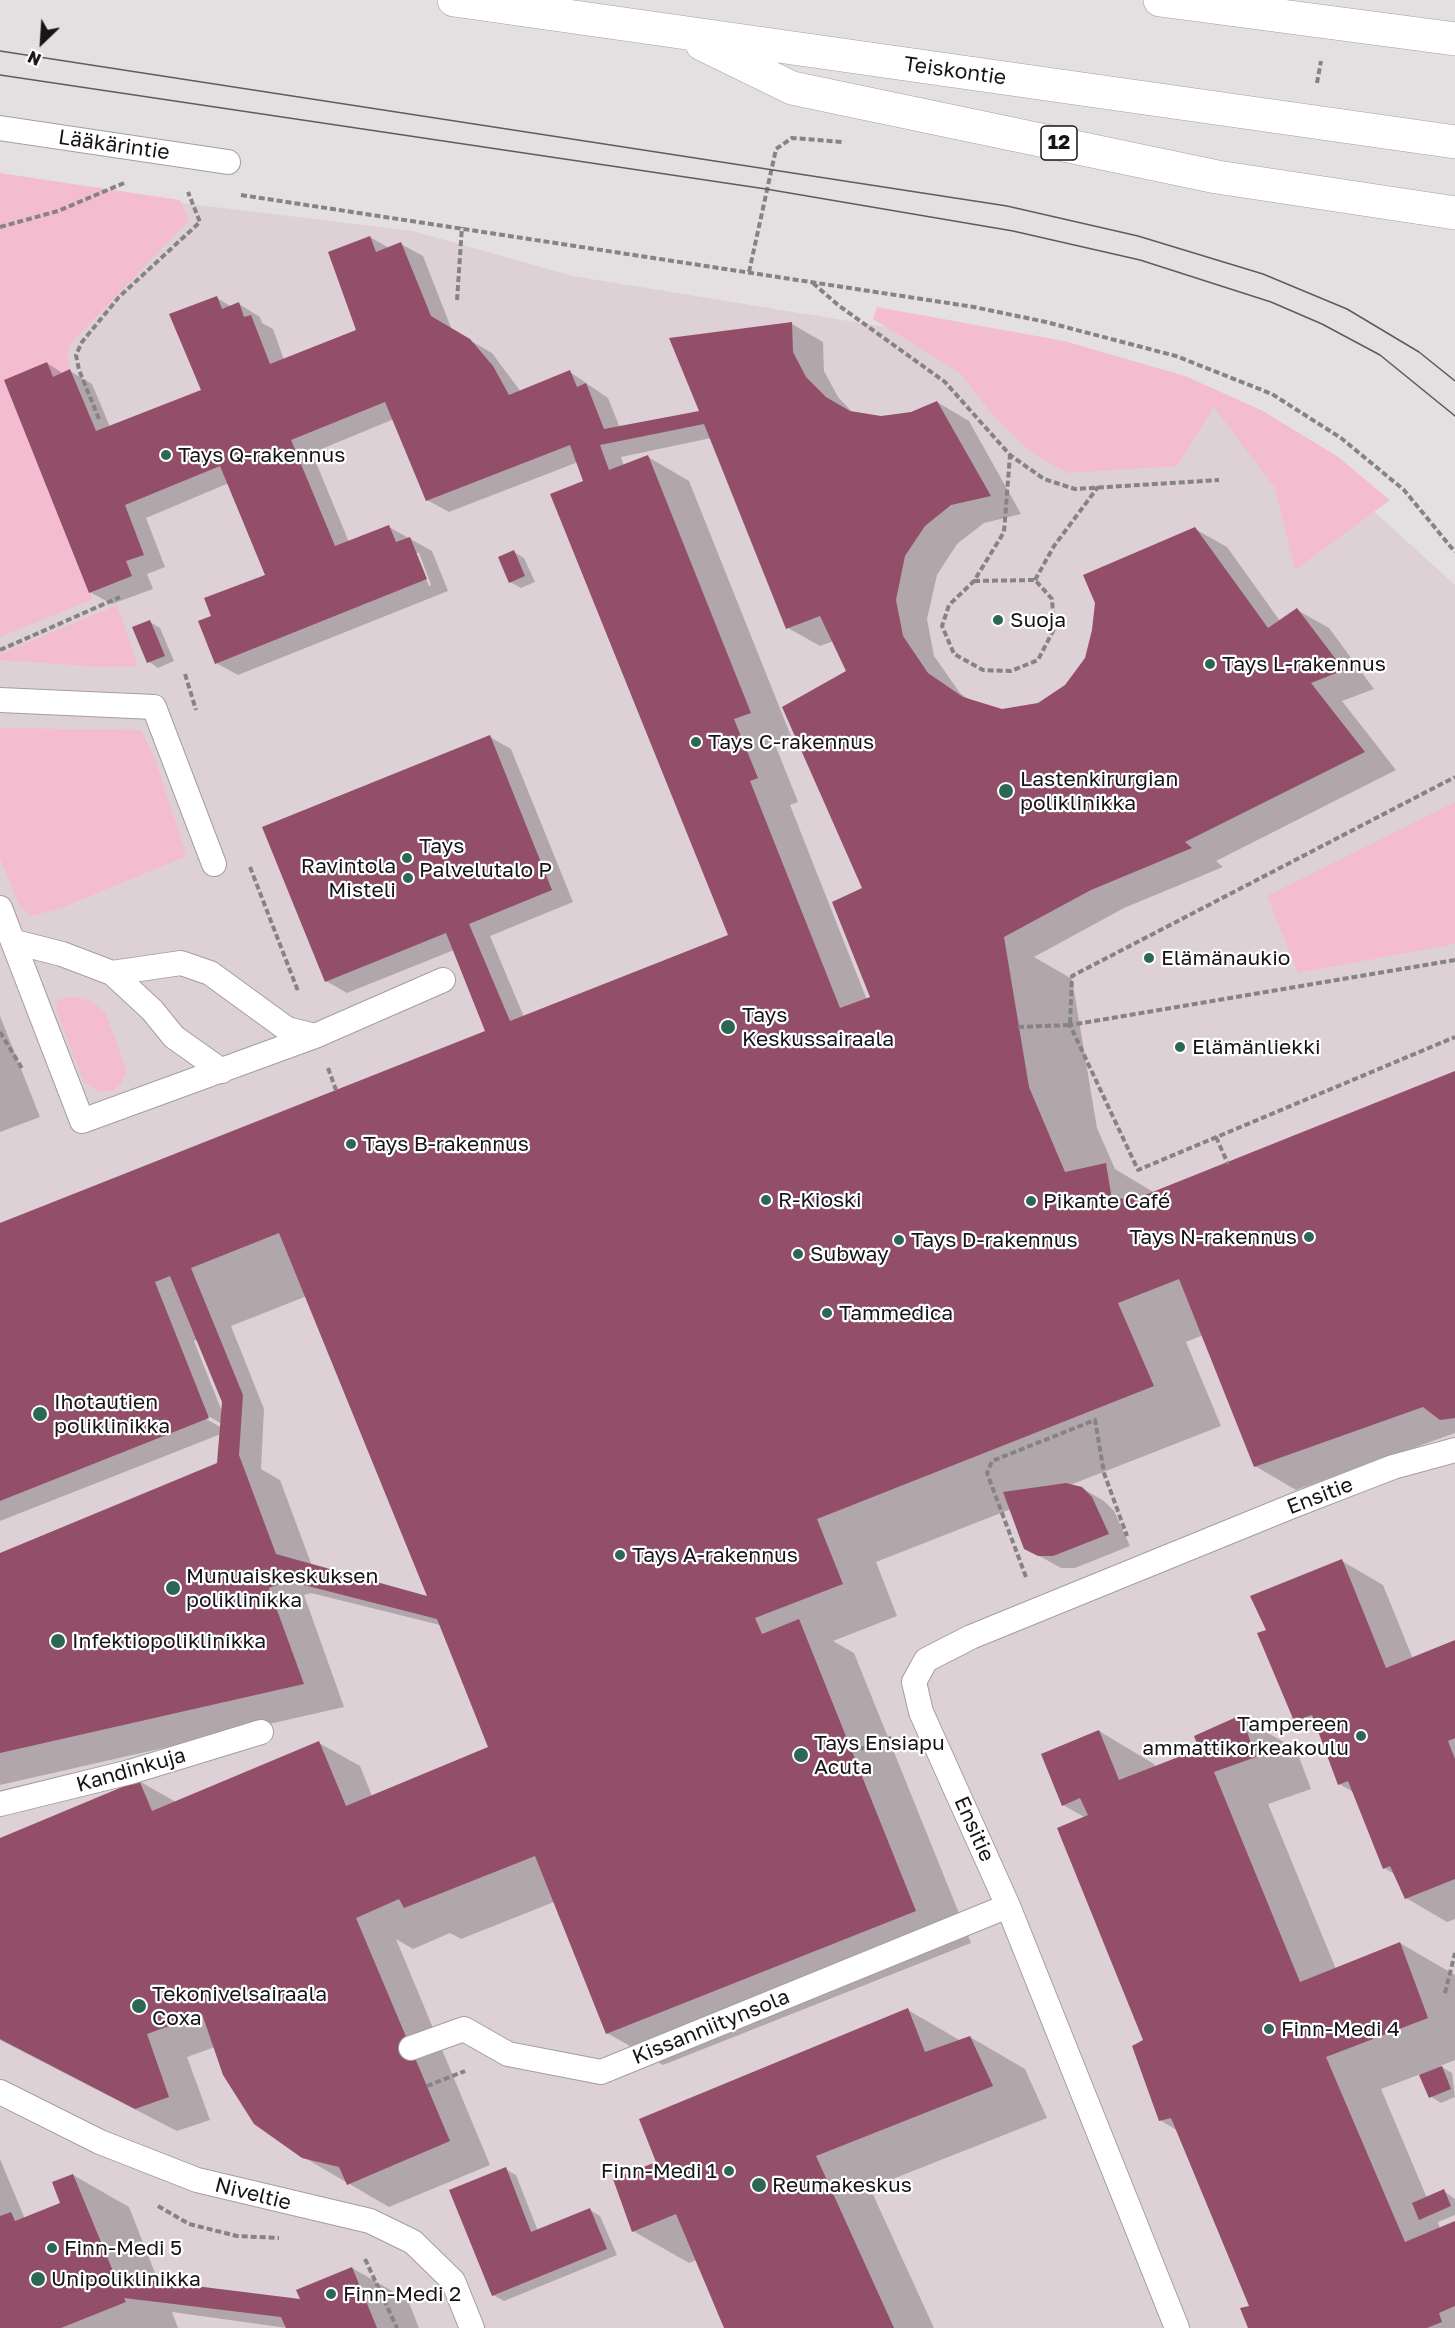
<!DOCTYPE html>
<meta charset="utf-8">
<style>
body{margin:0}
#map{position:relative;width:1455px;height:2328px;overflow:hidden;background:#e4e0e1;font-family:"Golos Text",sans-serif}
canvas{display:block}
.north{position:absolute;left:12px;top:12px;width:60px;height:60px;-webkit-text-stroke:4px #fff;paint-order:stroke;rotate:205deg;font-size:16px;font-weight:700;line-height:24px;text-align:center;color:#161415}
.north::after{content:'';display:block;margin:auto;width:21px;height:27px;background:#161415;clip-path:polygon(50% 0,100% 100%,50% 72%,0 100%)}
</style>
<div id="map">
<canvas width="1455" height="2328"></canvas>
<div class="north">N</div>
</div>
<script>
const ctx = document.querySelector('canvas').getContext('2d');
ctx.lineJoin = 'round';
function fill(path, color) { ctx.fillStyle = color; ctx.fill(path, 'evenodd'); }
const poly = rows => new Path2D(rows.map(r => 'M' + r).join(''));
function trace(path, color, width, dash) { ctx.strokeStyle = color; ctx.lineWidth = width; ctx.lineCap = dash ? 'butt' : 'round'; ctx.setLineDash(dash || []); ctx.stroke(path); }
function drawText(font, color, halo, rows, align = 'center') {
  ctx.font = font + ' "Golos Text",sans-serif'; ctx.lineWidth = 4.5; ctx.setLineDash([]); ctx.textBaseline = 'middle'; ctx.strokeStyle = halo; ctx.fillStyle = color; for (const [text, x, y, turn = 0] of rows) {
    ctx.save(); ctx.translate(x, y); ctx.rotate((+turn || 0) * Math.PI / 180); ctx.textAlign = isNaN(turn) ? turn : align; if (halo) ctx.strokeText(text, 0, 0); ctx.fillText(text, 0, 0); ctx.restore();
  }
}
const built = poly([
 [124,196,413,231,573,276,1143,369,1301,445,1455,585,1455,2328,0,2328,0,324]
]);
const green = poly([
 [0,173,180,200,189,220,72,342,67,357,70,369,53,377,46,362,5,380,93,599,0,637],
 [877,307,1064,341,1185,376,1261,410,1337,456,1390,500,1295,570,1275,488,1214,407,1177,466,1067,473,1031,452,991,413,960,373,873,319],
 [117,605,138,666,102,667,0,660,0,654],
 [0,728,141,730,154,756,187,856,61,908,32,916,25,912,18,903,0,858],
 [1455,802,1455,944,1298,973,1267,896],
 [72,996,91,1001,105,1012,125,1066,126,1072,121,1084,114,1090,100,1092,84,1082,56,1010,57,1000]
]);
const shadow = poly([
 [370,237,389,248,401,244,423,256,452,330,492,353,521,392,570,372,608,398,620,428,701,412,792,324,823,342,824,371,838,397,853,413,881,417,912,413,937,402,969,421,1021,514,984,523,957,544,937,575,927,619,934,656,960,693,971,701,1002,711,1039,704,1066,686,1195,529,1227,547,1280,621,1297,610,1329,628,1374,689,1342,701,1396,770,1216,861,1223,867,1124,908,1034,957,1072,979,1097,1128,1115,1169,1155,1193,1455,1072,1455,1433,1296,1490,1255,1466,1203,1335,1186,1342,1221,1426,1070,1485,1082,1488,1104,1501,1114,1511,1130,1546,1075,1568,1061,1568,1025,1548,1011,1509,876,1562,897,1616,833,1641,854,1653,971,1943,663,2065,607,2033,554,1902,461,1939,450,1933,413,1949,396,1939,490,2165,389,2207,303,2157,215,2047,187,2057,210,2120,177,2131,0,2040,0,1839,139,1781,176,1802,319,1743,360,1766,372,1796,490,1748,440,1625,311,1593,304,1595,344,1707,0,1785,0,1556,222,1464,221,1434,0,1521,0,1225,487,1032,454,950,347,993,326,981,490,737,511,749,573,902,490,936,524,1017,730,936,587,481,578,462,449,512,427,500,394,419,312,453,349,542,389,527,432,551,448,591,238,675,216,663,213,617,267,576,229,483,146,518,165,567,147,574,153,589,112,604,90,592,47,363,64,374,70,371,92,384,110,427,203,391,217,298,232,307,239,304,260,317,262,323,273,329,284,360,358,331],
 [711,438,788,628,820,646,834,641,848,671,872,998,867,1000,790,805,798,802,774,742,791,736,689,481,648,457,624,466,621,457],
 [415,553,419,553,431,585,429,586],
 [307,1296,429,1598,312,1566,280,1480,261,1469,264,1409,231,1326],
 [198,1339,224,1402,223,1414,194,1341],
 [203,1413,222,1424,222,1428,201,1416],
 [514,552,524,558,535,582,521,588,510,582],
 [150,622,160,628,174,661,158,668,148,661],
 [0,1016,40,1117,0,1132],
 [1342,1561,1383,1585,1413,1659,1455,1642,1455,1919,1447,1922,1406,1898,1396,1875,1384,1868,1355,1793,1339,1784,1321,1735,1295,1720,1268,1631],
 [1240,1717,1296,1749,1311,1789,1268,1804,1336,1969,1400,1943,1455,1975,1455,2060,1440,2066,1452,2073,1455,2097,1441,2103,1430,2096,1421,2074,1381,2089,1427,2198,1444,2191,1455,2199,1455,2215,1438,2222,1440,2229,1455,2223,1455,2328,1250,2328,1251,2307,1178,2131,1160,2120,1145,2041,1086,1818,1063,1805,1099,1731,1154,1764,1156,1768,1201,1750],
 [908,2010,961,2041,970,2037,1025,2069,1047,2118,870,2188,934,2328,726,2328,697,2260,689,2263,633,2231,658,2163],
 [0,2159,25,2219,62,2203,73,2175,129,2207,159,2283,302,2300,352,2268,408,2300,419,2328,287,2328,172,2312,178,2328,0,2328],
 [505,2169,516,2175,538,2231,590,2210,600,2216,617,2255,504,2301,493,2295]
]);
const building = poly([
 [370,236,376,252,401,242,431,316,470,339,493,366,509,395,570,370,577,387,586,383,604,429,699,411,669,338,792,322,793,352,806,377,826,397,850,411,881,416,911,412,937,401,991,496,951,505,925,526,905,556,896,600,903,636,928,673,963,697,1002,709,1038,703,1065,685,1085,658,1092,630,1095,603,1083,575,1195,527,1268,628,1297,608,1344,670,1311,683,1365,752,1185,842,1192,848,1091,890,1004,937,1029,1087,1065,1172,1106,1163,1112,1200,1145,1195,1455,1071,1455,1418,1440,1420,1423,1407,1254,1467,1179,1279,1118,1303,1154,1386,817,1519,843,1584,755,1618,762,1634,799,1619,916,1911,606,2034,535,1856,404,1908,399,1899,356,1918,450,2141,347,2185,339,2167,302,2158,254,2124,223,2075,202,2014,147,2034,169,2097,135,2109,0,2039,0,1838,139,1780,152,1811,319,1741,346,1806,488,1747,437,1619,288,1581,269,1588,304,1684,0,1753,0,1553,217,1463,222,1402,170,1276,155,1282,209,1418,0,1501,0,1223,485,1031,446,933,325,982,262,827,490,735,552,890,469,924,510,1021,728,935,550,494,583,481,570,445,426,501,385,402,291,440,335,546,389,525,396,542,410,537,427,579,215,664,198,621,211,616,204,598,265,575,220,466,125,505,144,555,126,561,132,576,89,593,4,380,47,362,53,377,70,369,96,431,201,390,169,314,217,296,222,309,239,302,244,317,251,315,270,364,356,330,328,252],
 [704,424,786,629,820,616,846,671,782,707,862,888,832,902,870,997,840,1008,750,781,758,778,734,719,751,713,648,455,609,470,600,445],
 [279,1233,427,1596,276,1554,239,1455,243,1395,191,1268],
 [514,550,525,576,509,583,498,557],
 [150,620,165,656,147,663,132,627],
 [1066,1483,1082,1487,1092,1497,1109,1534,1053,1556,1038,1556,1024,1549,1003,1492],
 [1342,1559,1386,1668,1455,1640,1455,1738,1448,1741,1455,1759,1455,1879,1405,1899,1390,1866,1383,1869,1348,1781,1338,1785,1312,1715,1294,1721,1257,1633,1266,1630,1250,1596],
 [1241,1715,1256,1757,1214,1772,1300,1982,1400,1942,1428,2018,1326,2057,1405,2242,1455,2221,1455,2306,1439,2313,1442,2322,1427,2328,1248,2328,1240,2308,1249,2306,1171,2118,1159,2121,1132,2046,1143,2040,1057,1828,1088,1815,1080,1798,1062,1806,1041,1754,1099,1730,1119,1780,1199,1749,1194,1736],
 [908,2008,925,2052,970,2036,993,2086,816,2156,894,2328,724,2328,676,2214,632,2232,613,2179,656,2162,639,2119],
 [1442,2066,1451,2089,1429,2098,1419,2075],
 [506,2167,531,2232,590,2208,607,2249,492,2296,449,2190],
 [73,2174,115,2276,300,2299,296,2290,352,2267,377,2328,286,2328,281,2317,124,2298,126,2302,61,2328,0,2328,0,2216,11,2212,15,2221,60,2203,52,2182],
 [1444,2189,1451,2206,1419,2220,1412,2203]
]);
const path = poly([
 [1317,83,1321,61],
 [241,195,974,307,1046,322,1176,356,1272,394,1341,438,1404,490,1455,552],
 [0,227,58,211,124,183],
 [749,272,776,149,792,138,842,142],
 [813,283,838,305,945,382,1010,455,1044,479,1075,489,1219,480],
 [457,300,462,227],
 [99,419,79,370,76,355,82,342,119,297,200,222,188,192],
 [1035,580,1054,546,1098,487],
 [974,581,1035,580,1052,599,1054,629,1038,660,1011,671,983,670,954,654,942,626,949,605,974,581,1004,532,1010,455],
 [0,650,120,597],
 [185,674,196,710],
 [250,867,298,991],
 [1455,960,1070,1025,1138,1170,1455,1037],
 [1018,1027,1070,1025,1072,976,1455,777],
 [0,1032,23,1070],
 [328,1068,336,1090],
 [1216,1137,1228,1164],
 [1026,1577,987,1473,992,1461,1095,1420,1104,1473,1127,1536],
 [852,1752,894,1737],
 [1445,1993,1455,1953],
 [427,2086,465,2071],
 [158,2206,189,2224,237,2236,279,2238],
 [365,2259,397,2328]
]);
const service = poly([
 [0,128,228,162],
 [0,700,154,707,214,864],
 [0,908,82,1121,315,1036,443,980],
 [15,942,62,954,112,973,152,1010,174,1037,222,1071],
 [112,973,181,963,210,973,287,1029,315,1036],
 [0,1804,130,1772,261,1732],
 [411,2048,464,2029,508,2054,601,2072,1008,1906],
 [0,2092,100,2142,197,2180,370,2221,413,2242,453,2281,472,2328],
 [1177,2328,1008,1906,921,1712,914,1682,926,1660,971,1637,1295,1505,1393,1467,1455,1450]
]);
const trunk = poly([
 [454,0,1455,142],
 [1160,0,1455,39],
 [702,44,792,88,1217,177,1455,213]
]);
const tram = poly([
 [0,51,1007,206,1138,236,1263,274,1347,309,1419,352,1455,381],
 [0,75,766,189,1013,231,1140,260,1271,302,1322,324,1380,355,1455,416]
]);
const markers = [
 [166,455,6,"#2b6752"],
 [998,620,6,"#2b6752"],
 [1210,664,6,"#2b6752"],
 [696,742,6,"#2b6752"],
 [1006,791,8,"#2b6752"],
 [407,858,6,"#2b6752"],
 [408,878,6,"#2b6752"],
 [1149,958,6,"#2b6752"],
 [728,1027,8,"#2b6752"],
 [1180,1047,6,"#2b6752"],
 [351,1144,6,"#2b6752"],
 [766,1200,6,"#2b6752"],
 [1031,1201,6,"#2b6752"],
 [1309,1237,6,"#2b6752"],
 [899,1240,6,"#2b6752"],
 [798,1254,6,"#2b6752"],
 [827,1313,6,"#2b6752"],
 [40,1414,8,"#2b6752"],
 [620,1555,6,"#2b6752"],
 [173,1588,8,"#2b6752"],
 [58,1641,8,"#2b6752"],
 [1361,1736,6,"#2b6752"],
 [801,1755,8,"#2b6752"],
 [139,2006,8,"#2b6752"],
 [1269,2029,6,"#2b6752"],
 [729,2171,6,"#2b6752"],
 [759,2185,8,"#2b6752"],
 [52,2248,6,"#2b6752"],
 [38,2279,8,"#2b6752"],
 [331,2294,6,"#2b6752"]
];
const shields = [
 [1059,143,36]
];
const shieldNames = [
 ["12",1059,143]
];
const streetNames = [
 ["Teiskontie",955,71,8],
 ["Lääkärintie",114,145,8],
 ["Ensitie",1320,1496,-21],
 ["Kandinkuja",131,1770,-16],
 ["Ensitie",974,1829,66],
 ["Kissanniitynsola",711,2027,-22],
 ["Niveltie",253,2194,14]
];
const poiNames = [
 ["Tays Q-rakennus",178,455],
 ["Suoja",1010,620],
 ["Tays L-rakennus",1222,664],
 ["Tays C-rakennus",708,742],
 ["Lastenkirurgian",1020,779],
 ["poliklinikka",1020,803],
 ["Tays",419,846],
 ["Palvelutalo P",419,870],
 ["Ravintola",396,866,"right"],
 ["Misteli",396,890,"right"],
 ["Elämänaukio",1161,958],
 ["Tays",742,1015],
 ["Keskussairaala",742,1039],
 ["Elämänliekki",1192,1047],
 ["Tays B-rakennus",363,1144],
 ["R-Kioski",778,1200],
 ["Pikante Café",1043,1201],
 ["Tays N-rakennus",1297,1237,"right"],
 ["Tays D-rakennus",911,1240],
 ["Subway",810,1254],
 ["Tammedica",839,1313],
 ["Ihotautien",54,1402],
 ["poliklinikka",54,1426],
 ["Tays A-rakennus",632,1555],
 ["Munuaiskeskuksen",186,1576],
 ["poliklinikka",186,1600],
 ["Infektiopoliklinikka",72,1641],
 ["Tampereen",1349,1724,"right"],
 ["ammattikorkeakoulu",1349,1748,"right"],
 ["Tays Ensiapu",814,1743],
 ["Acuta",814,1767],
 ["Tekonivelsairaala",152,1994],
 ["Coxa",152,2018],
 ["Finn-Medi 4",1281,2029],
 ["Finn-Medi 1",717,2171,"right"],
 ["Reumakeskus",772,2185],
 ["Finn-Medi 5",64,2248],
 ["Unipoliklinikka",51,2279],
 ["Finn-Medi 2",343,2294]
];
fill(built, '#ded1d5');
fill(green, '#f3bdcf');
fill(shadow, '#0003');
fill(building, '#934f69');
trace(service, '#a39ea0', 26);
trace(trunk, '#a39ea0', 34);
trace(path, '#868384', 4, [6, 3]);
trace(service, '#fff', 24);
trace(trunk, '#fff', 33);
trace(tram, '#5d5b5c', 1.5);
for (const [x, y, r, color] of markers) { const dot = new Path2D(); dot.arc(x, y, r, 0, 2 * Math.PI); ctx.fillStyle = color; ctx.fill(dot); trace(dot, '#fff', 2); }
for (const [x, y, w] of shields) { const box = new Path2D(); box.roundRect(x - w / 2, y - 17, w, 34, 4.5); ctx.fillStyle = '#fff'; ctx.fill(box); trace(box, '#161415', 1.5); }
drawText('bold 20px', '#161415', null, shieldNames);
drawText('21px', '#161415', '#fff', streetNames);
drawText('21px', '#161415', '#fff', poiNames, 'left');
</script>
